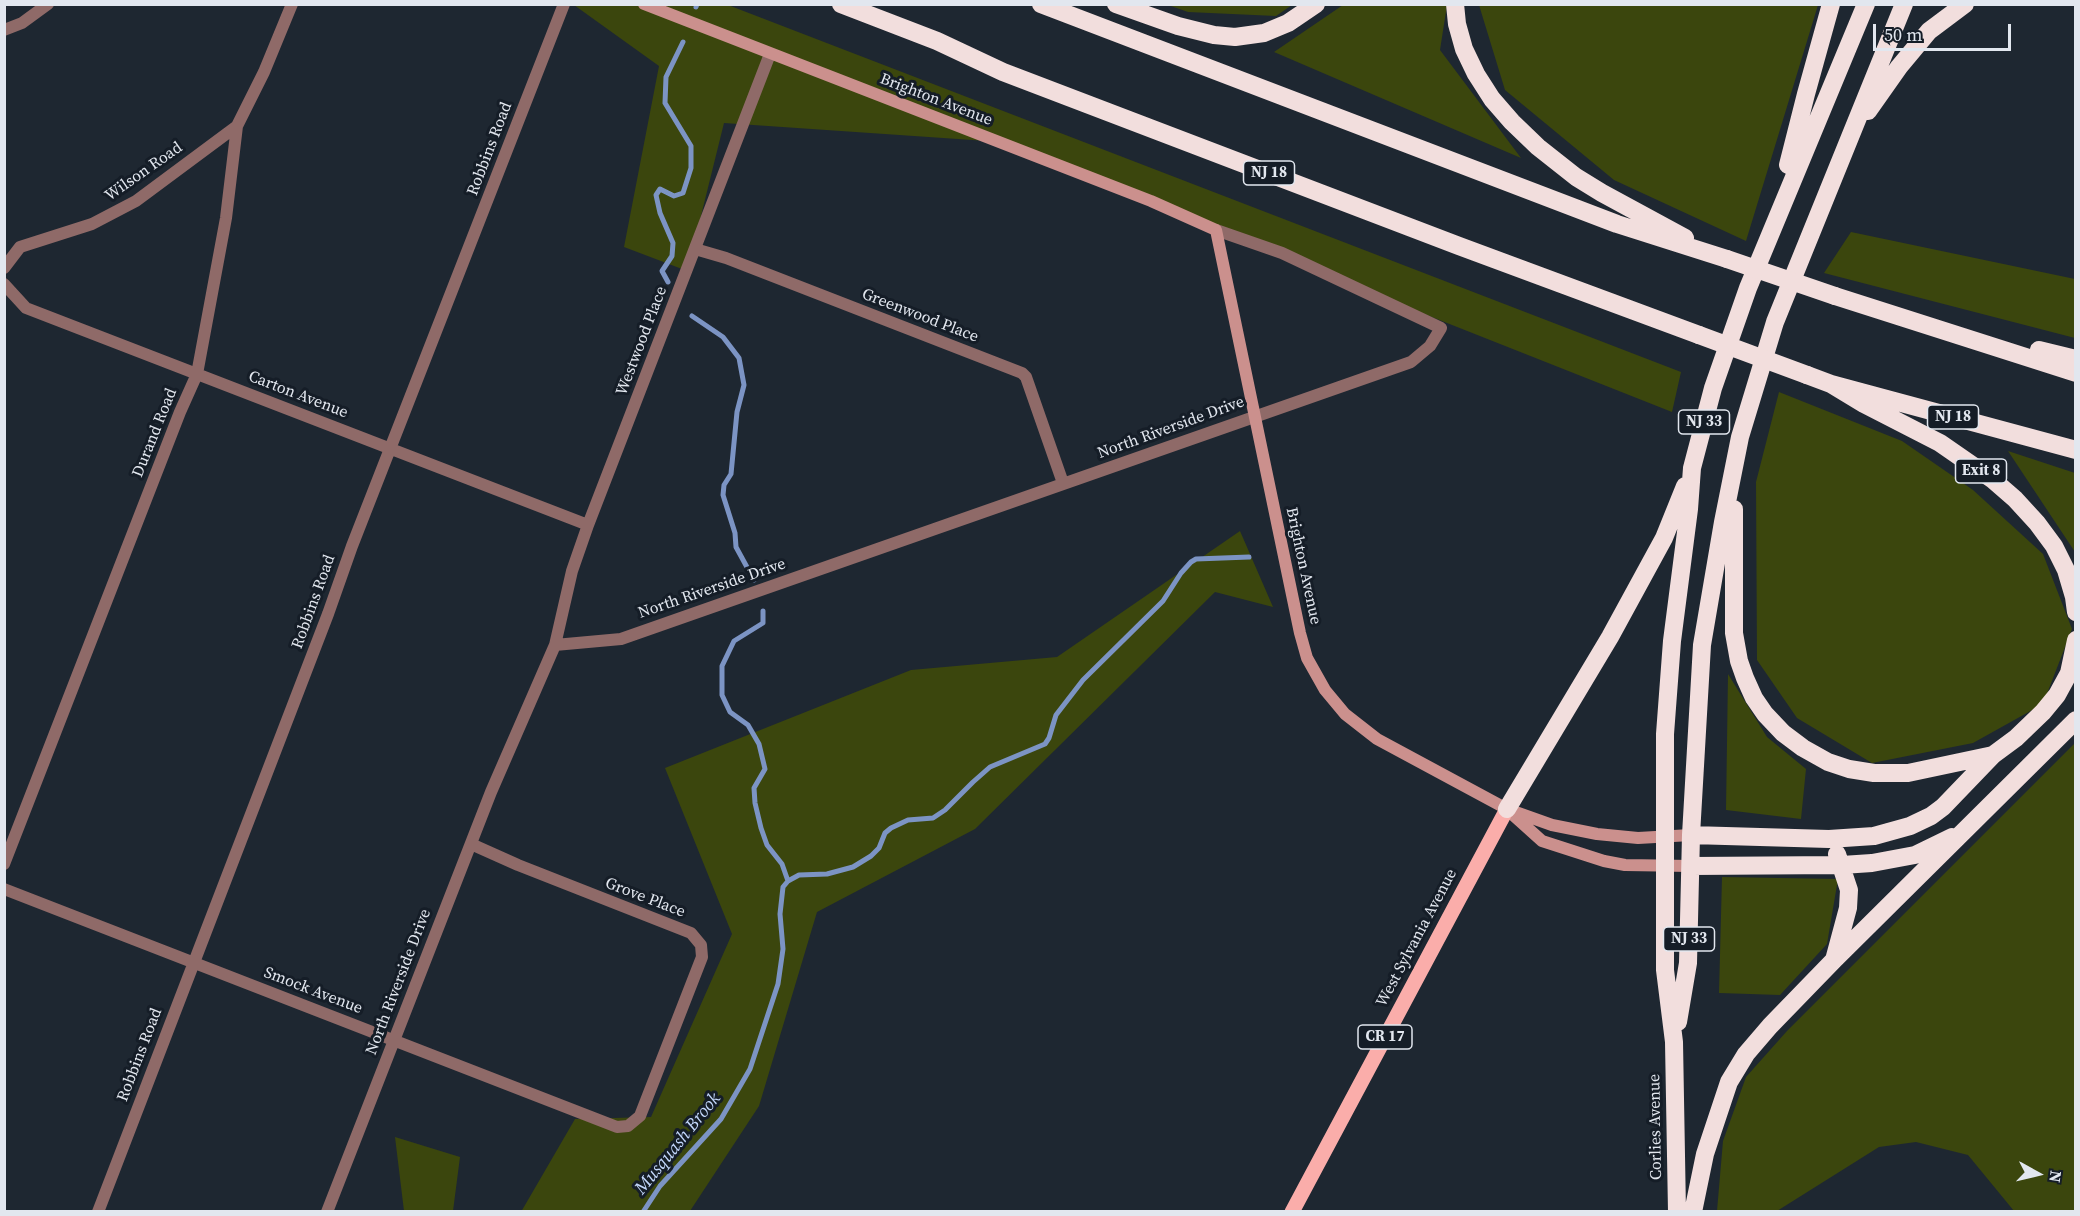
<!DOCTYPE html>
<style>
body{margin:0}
#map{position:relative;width:2080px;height:1216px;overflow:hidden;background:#1e2731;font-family:"Source Serif 4",serif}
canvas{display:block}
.frame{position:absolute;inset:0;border:6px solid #e2e7ef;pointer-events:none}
.north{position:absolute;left:2008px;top:1144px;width:60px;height:60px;-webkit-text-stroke:4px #151d27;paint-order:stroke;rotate:98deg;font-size:16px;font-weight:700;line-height:24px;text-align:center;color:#e2e7ef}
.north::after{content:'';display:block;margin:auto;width:21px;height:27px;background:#e2e7ef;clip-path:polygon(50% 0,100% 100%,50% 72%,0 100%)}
.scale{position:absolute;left:1873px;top:24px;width:138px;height:27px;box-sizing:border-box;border:3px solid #e2e7ef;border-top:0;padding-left:8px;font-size:18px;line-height:21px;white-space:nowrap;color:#e2e7ef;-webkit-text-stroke:4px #151d27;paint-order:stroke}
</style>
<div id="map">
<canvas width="2080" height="1216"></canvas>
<div class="frame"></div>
<div class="north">N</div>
<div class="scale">50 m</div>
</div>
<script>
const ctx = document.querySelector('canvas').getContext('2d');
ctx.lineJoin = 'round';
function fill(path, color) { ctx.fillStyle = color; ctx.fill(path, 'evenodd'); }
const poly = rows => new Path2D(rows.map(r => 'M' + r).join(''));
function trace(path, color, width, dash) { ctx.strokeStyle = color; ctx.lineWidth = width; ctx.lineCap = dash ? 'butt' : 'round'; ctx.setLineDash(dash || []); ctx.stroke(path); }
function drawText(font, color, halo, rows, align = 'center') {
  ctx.font = font + ' "Source Serif 4",serif'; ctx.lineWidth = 6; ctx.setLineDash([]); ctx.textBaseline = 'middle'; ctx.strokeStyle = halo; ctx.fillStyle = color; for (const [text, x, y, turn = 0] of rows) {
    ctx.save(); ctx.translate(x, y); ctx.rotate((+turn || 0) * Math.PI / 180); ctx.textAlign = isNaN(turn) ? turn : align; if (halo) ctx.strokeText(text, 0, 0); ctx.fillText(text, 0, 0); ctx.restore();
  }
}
const green = poly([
 [574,5,728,5,1681,372,1672,412,987,141,724,123,695,240,682,269,624,247,659,66],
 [1168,5,1292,5,1276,16,1188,12],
 [1343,5,1447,5,1440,50,1521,158,1274,52],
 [1479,5,1818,5,1746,241,1614,180,1505,90],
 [1851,232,2075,279,2075,338,1824,273],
 [1779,392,1902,441,1973,490,2043,554,2072,629,2043,704,1973,743,1872,763,1797,718,1757,660,1756,482],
 [2008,451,2075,473,2075,552],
 [1240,531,1273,607,1215,592,975,829,817,912,759,1106,690,1211,521,1212,575,1119,651,1117,732,934,665,768,911,670,1057,657],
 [1728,674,1767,737,1806,769,1801,819,1726,810],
 [2075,743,2075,1211,2014,1211,1968,1155,1916,1142,1879,1147,1777,1211,1717,1211,1723,1141,1746,1077,1787,1031],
 [1722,877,1838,879,1827,944,1780,995,1719,993],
 [395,1137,460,1157,453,1211,404,1211]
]);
const stream = poly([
 [696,7,697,4],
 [668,282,662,271,672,256,673,243,660,213,656,195,660,189,674,196,683,193,691,168,691,146,665,103,666,77,683,42],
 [692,316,723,337,739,358,744,385,737,412,731,474,724,485,723,495,735,533,736,547,754,580],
 [763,611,763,623,734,641,722,666,722,695,730,712,748,725,759,744,765,769,754,788,755,803,761,828,767,845,782,864,788,881],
 [643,1212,660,1186,721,1119,750,1069,778,984,783,949,780,914,783,887,788,881,799,875,827,874,853,867,871,856,879,848,885,833,891,828,908,820,933,818,945,810,973,782,990,767,1045,744,1049,738,1056,715,1083,680,1163,601,1181,573,1191,562,1196,559,1249,557]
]);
const street = poly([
 [4,30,22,23,48,4],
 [695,249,726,258,1022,373,1026,377,1063,483],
 [4,268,20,247,92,224,136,201,237,126],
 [4,284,26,308,588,525],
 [555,645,572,571,588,525,770,54],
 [4,864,180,412,197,374,226,218,237,126,264,72,292,4],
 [4,889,617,1127,628,1126,640,1116,702,957,701,945,691,933,518,865,471,844],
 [98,1212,328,614,352,546,564,4],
 [327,1212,491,792,555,645,621,639,1411,362,1430,346,1441,328,1282,253,1216,230]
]);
const secondary = poly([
 [644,4,1151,201,1216,230,1300,633,1307,658,1325,690,1345,714,1377,739,1507,809,1552,825,1597,834,1638,838,1691,835],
 [1512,814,1542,841,1604,861,1625,865,1691,866]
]);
const primary = poly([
 [1292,1212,1507,809]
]);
const highway = poly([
 [841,4,937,41,1003,72,1459,246,1699,335],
 [1041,4,1617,224,1727,259],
 [1116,4,1178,26,1214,35,1235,37,1264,33,1288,23,1316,4],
 [1455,4,1457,24,1464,49,1476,74,1492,99,1512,122,1538,147,1576,177,1602,193,1685,238],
 [1868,111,1899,67,1929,31,1965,4],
 [1788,165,1806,94,1831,4],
 [1835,296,2076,373],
 [2039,350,2076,359],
 [1807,375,1831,384,2076,450],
 [1831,384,1864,404,1940,443,1992,479,2015,499,2037,523,2054,546,2066,570,2074,597,2076,612],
 [1734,509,1734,633,1739,661,1745,678,1754,698,1765,714,1783,733,1803,748,1828,762,1849,769,1874,773,1908,773,1993,755],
 [1507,809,1610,637,1664,538,1685,486],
 [1691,835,1829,839,1874,836,1910,826,1931,816,1943,807,1993,755,2016,738,2043,712,2057,695,2069,673,2076,640],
 [1691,866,1842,865,1872,863,1915,855,1952,837],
 [1834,960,1848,908,1849,890,1837,854],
 [1678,1022,1688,963,1691,835,1702,645,1723,522,1740,437,1775,322,1904,4],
 [1677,1212,1674,1042,1665,970,1665,734,1672,641,1689,509,1692,468,1713,388,1748,288,1866,4],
 [1693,1212,1705,1154,1729,1082,1746,1054,1770,1026,1834,960,2076,720]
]);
const highwayBridge = poly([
 [1727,259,1835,296],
 [1699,335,1807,375]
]);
const shields = [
 [1269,173,51],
 [1953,417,51],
 [1704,422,51],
 [1981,471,51],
 [1689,939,51],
 [1385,1037,54]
];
const shieldNames = [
 ["NJ 18",1269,173],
 ["NJ 18",1953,417],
 ["NJ 33",1704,422],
 ["Exit 8",1981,471],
 ["NJ 33",1689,939],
 ["CR 17",1385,1037]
];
const streetNames = [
 ["Brighton Avenue",936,100,21],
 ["Robbins Road",490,149,-69],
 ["Wilson Road",144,172,-35],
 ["Greenwood Place",920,316,21],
 ["Westwood Place",642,341,-69],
 ["Carton Avenue",298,395,21],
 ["North Riverside Drive",1171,428,-20],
 ["Durand Road",155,433,-68],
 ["Brighton Avenue",1303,566,78],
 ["North Riverside Drive",712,589,-19],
 ["Robbins Road",314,602,-70],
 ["Grove Place",645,898,21],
 ["West Sylvania Avenue",1417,938,-62],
 ["North Riverside Drive",399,982,-69],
 ["Smock Avenue",313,991,21],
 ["Robbins Road",140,1055,-69],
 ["Corlies Avenue",1656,1127,-91]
];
const waterNames = [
 ["Musquash Brook",678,1144,-51]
];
fill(green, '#3b460d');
trace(stream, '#7c94c4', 5);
trace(street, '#8f6a68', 12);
trace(secondary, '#cb908d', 12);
trace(primary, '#faadaa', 15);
trace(highway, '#f2dedd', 18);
trace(highwayBridge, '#f2dedd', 18);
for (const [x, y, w] of shields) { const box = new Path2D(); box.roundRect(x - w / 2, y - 12, w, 24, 4.5); ctx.fillStyle = '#151d27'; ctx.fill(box); trace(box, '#e2e7ef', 1.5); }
drawText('bold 15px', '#e2e7ef', null, shieldNames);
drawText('16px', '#e2e7ef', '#151d27', streetNames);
drawText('italic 18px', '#c3d7fb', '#151d27', waterNames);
</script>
